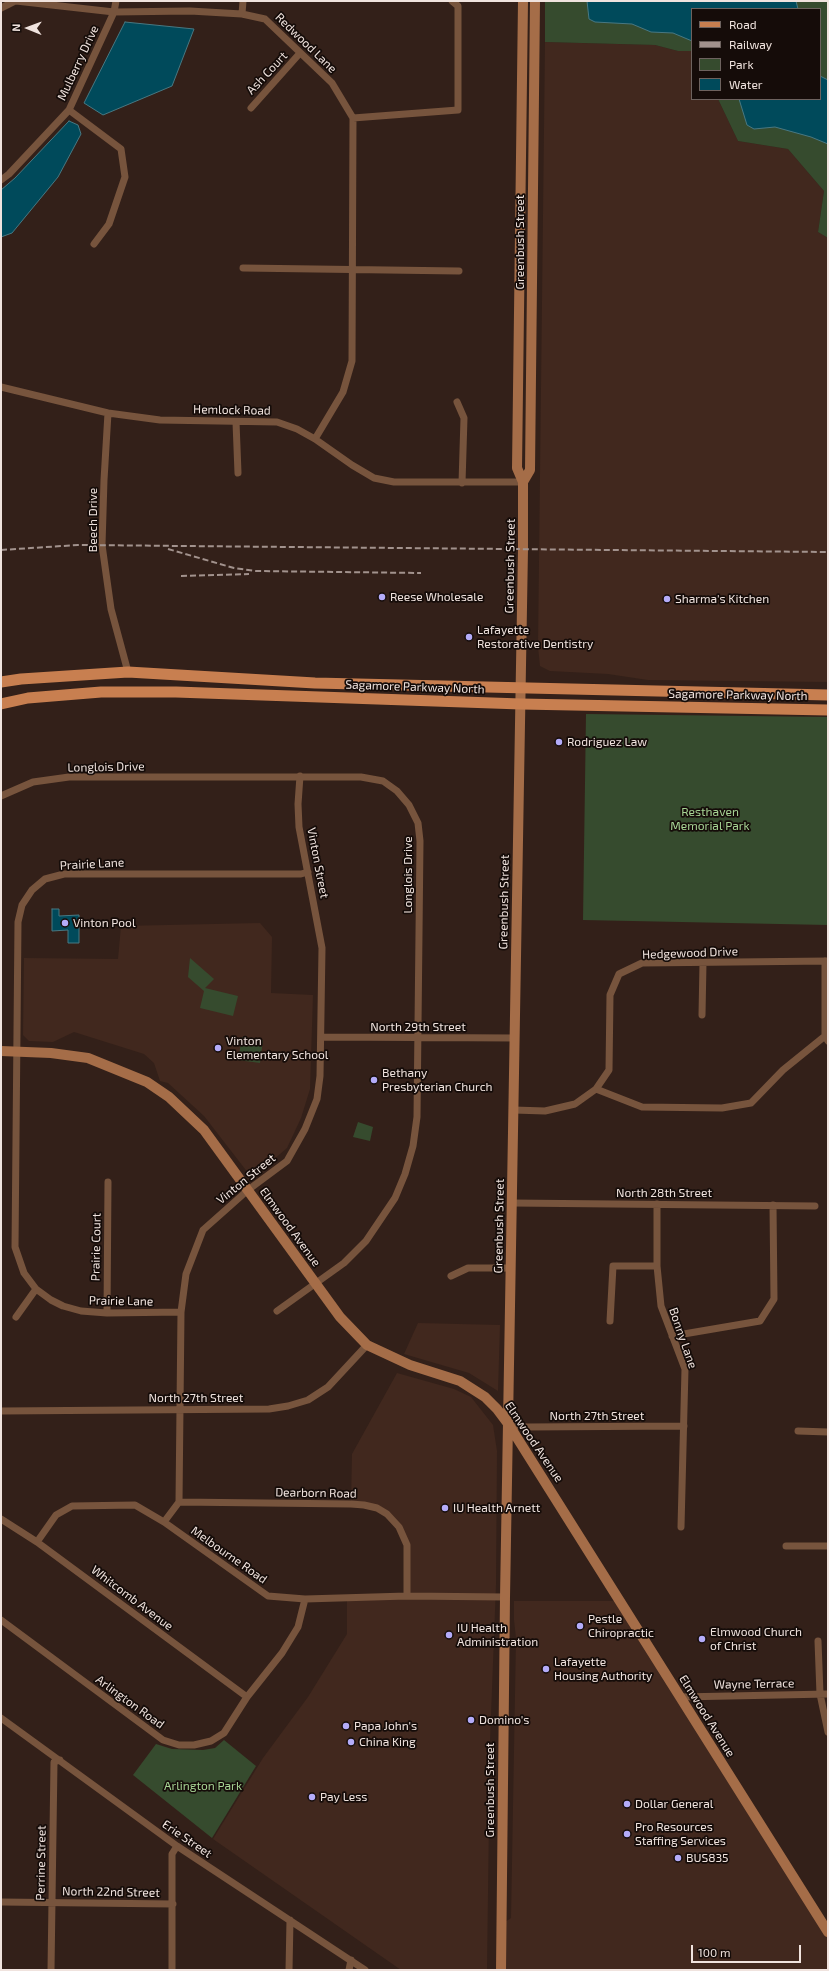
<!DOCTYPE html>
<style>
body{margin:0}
#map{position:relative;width:829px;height:1971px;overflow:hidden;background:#332019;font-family:"Exo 2",sans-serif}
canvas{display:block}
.frame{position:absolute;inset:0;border:2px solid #f0e3de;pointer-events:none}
.legend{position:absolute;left:691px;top:8px;width:130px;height:92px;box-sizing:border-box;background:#150c09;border:1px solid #6d625e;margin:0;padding:5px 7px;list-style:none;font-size:12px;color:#f0e3de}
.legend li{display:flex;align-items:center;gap:8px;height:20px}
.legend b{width:20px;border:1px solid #6d625e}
.north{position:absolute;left:8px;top:8px;width:40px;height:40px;-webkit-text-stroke:3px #150c09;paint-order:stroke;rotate:271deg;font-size:11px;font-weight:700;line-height:16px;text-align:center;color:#f0e3de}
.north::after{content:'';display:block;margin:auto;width:14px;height:18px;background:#f0e3de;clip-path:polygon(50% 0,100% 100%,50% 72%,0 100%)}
.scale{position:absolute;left:691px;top:1945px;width:110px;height:18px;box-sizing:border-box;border:2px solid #f0e3de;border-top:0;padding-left:5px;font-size:12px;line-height:14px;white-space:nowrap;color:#f0e3de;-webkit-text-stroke:3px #150c09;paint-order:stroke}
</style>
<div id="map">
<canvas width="829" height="1971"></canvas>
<div class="frame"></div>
<ul class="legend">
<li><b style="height:5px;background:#c87f50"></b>Road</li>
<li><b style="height:5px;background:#a2928d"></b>Railway</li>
<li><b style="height:11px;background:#364b2e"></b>Park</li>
<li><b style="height:11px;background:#004a5b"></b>Water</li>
</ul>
<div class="north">N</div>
<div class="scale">100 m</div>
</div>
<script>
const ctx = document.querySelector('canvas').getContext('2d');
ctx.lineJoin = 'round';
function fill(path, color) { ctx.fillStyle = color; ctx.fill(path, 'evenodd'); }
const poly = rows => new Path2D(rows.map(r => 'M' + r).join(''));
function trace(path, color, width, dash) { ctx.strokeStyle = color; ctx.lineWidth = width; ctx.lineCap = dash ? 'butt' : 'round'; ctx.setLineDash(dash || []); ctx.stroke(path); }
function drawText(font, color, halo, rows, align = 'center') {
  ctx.font = font + ' "Exo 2",sans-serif'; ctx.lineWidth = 3.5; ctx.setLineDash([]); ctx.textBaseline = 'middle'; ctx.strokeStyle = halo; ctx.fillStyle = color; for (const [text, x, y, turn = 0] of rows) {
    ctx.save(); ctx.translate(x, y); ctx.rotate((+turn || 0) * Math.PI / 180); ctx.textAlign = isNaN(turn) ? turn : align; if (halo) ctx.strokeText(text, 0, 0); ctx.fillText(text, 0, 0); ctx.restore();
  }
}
const built = poly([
 [545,42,655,45,678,51,692,51,692,99,718,99,738,141,788,149,824,191,818,232,828,238,828,682,648,680,608,674,550,671,540,666,538,647],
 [260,923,272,937,271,993,313,995,310,1089,301,1118,287,1148,252,1178,204,1116,168,1083,160,1081,154,1063,144,1054,74,1032,53,1042,29,1041,23,1035,24,958,118,959,121,926],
 [418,1323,500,1325,498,1391,469,1373,404,1354],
 [397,1373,454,1389,471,1397,493,1425,497,1451,496,1585,490,1741,487,1970,401,1970,213,1839,263,1758,308,1697,347,1634,347,1598,407,1596,407,1545,387,1514,351,1504,352,1454],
 [514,1601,621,1601,828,1932,828,1970,501,1970,502,1924,511,1918,516,1638,514,1620]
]);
const green = poly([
 [545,1,828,1,828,238,818,232,824,191,788,149,738,141,718,99,820,99,820,9,692,9,692,51,678,51,655,45,545,42],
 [586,714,828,717,828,925,583,920],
 [190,958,214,979,205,988,238,996,233,1016,200,1008,204,991,188,977],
 [242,1037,263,1040,260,1063,238,1060],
 [358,1122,373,1127,370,1141,353,1137],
 [224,1740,256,1766,212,1838,133,1775,156,1744,172,1749,203,1750,215,1748]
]);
const water = poly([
 [587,1,796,1,798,9,692,9,692,41,673,33,651,32,632,24,595,22,589,19,587,1],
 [125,22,194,29,172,86,103,115,84,103,125,22],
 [820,76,828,80,828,144,811,137,775,127,754,129,747,125,739,99,820,99,820,76],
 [69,121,78,125,81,134,58,177,12,233,1,237,1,190,15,178,69,121],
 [52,909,59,909,59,916,79,915,79,943,68,943,68,930,52,931,52,909]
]);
const street = poly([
 [16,1,114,12,190,11,242,14,265,19,332,83,353,118,352,361,343,392,315,439],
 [1,8,15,1],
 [242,14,243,1],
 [251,108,300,53],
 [69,110,121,149,125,177,109,224,94,244],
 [353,118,458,110,458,6,452,1],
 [1,180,9,174,69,110,114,12,116,1],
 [243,268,459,271],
 [1,387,108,413,160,420,277,422,297,429,315,439,352,465,374,478,394,482,523,482],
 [457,402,464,418,462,483],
 [108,413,104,480,102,545,111,609,128,672],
 [236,422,238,473],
 [1,796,33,782,69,777,361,777,383,781,397,791,409,805,418,823,420,841,417,1117,413,1146,405,1174,395,1198,366,1241,344,1263,277,1311],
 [825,961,825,1036,828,1041],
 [702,1015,703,963],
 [321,1037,515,1038],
 [596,1089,642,1107,722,1108,751,1103,783,1070,825,1036],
 [514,1110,545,1111,575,1104,596,1089,609,1070,610,995,619,974,642,963,828,961],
 [512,1203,815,1206],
 [657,1204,657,1266,661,1306,685,1369,681,1527],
 [451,1276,468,1268,511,1268],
 [181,1312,107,1313,81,1311,63,1306,51,1300,36,1289,24,1273,15,1247,18,922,22,905,32,890,45,879,64,874,301,874,308,872],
 [107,1313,108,1182],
 [16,1317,36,1289],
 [610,1321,613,1266,657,1266],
 [672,1336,760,1321,774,1299,773,1205],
 [1,1411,269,1409,288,1406,308,1400,328,1387,367,1345],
 [509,1425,527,1427,684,1426],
 [798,1431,828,1432],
 [179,1502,181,1312,186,1274,203,1230,248,1190,287,1161,305,1129,317,1099,320,1076,322,948,299,827,298,804,300,776],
 [1,1519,37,1542,247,1697],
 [164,1522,179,1502,351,1504,364,1505,377,1508,387,1514,399,1527,407,1545,407,1596],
 [37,1542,56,1515,72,1506,135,1505,164,1522,268,1596,305,1599,407,1596,505,1597],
 [786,1546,828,1546],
 [1,1620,163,1740,179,1745,194,1745,211,1741,224,1733,247,1697,282,1653,298,1627,305,1599],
 [818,1641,820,1694,828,1732],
 [680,1697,828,1694],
 [1,1718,177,1846,365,1970],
 [1,1902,173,1904],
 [51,1970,54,1762,60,1760],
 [172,1970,172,1854,177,1846],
 [289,1970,290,1920],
 [349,1970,351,1960]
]);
const secondary = poly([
 [523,482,530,470,535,1],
 [1,1051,51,1053,88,1058,147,1082,169,1097,204,1130,340,1317,367,1345,410,1365,460,1381,485,1397,497,1409,509,1425,828,1932],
 [501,1970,505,1597,523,549,523,482,517,468,523,1]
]);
const primary = poly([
 [1,682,21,679,128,672,315,683,828,695],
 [1,704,28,698,101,692,176,692,521,704,828,710]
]);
const rail = poly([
 [168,549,234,568,256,571,421,573],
 [1,550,78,545,828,552],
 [181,576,249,574]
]);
const markers = [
 [382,597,4,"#b4acf9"],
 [667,599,4,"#b4acf9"],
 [469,637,4,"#b4acf9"],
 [559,742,4,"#b4acf9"],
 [65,923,4,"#b4acf9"],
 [218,1048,4,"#b4acf9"],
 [374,1080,4,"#b4acf9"],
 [445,1508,4,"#b4acf9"],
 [580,1626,4,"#b4acf9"],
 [449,1635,4,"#b4acf9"],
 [702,1639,4,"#b4acf9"],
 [546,1669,4,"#b4acf9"],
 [471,1720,4,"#b4acf9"],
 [346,1726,4,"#b4acf9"],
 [351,1742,4,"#b4acf9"],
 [312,1797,4,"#b4acf9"],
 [627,1804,4,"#b4acf9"],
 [627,1834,4,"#b4acf9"],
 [678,1858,4,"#b4acf9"]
];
const streetNames = [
 ["Redwood Lane",306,43,44],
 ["Mulberry Drive",78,63,-65],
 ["Ash Court",267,73,-47],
 ["Greenbush Street",520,242,-90],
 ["Hemlock Road",232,410,1],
 ["Beech Drive",93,520,-90],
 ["Greenbush Street",510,566,-89],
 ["Sagamore Parkway North",415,687,2],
 ["Sagamore Parkway North",738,695,1],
 ["Longlois Drive",106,767,-1],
 ["Vinton Street",318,863,79],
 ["Prairie Lane",92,864,-3],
 ["Longlois Drive",408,875,-90],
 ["Greenbush Street",504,902,-89],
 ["Hedgewood Drive",690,953,-2],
 ["North 29th Street",418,1027],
 ["Vinton Street",246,1179,-39],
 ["North 28th Street",664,1193],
 ["Greenbush Street",499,1226,-89],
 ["Elmwood Avenue",290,1227,54],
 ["Prairie Court",96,1247,-89],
 ["Prairie Lane",121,1301,1],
 ["Bonny Lane",683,1338,71],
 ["North 27th Street",196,1398],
 ["North 27th Street",597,1416],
 ["Elmwood Avenue",534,1442,56],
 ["Dearborn Road",316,1493,1],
 ["Melbourne Road",229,1555,35],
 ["Whitcomb Avenue",132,1598,37],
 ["Wayne Terrace",754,1684,-1],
 ["Arlington Road",130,1702,36],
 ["Elmwood Avenue",707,1716,58],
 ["Greenbush Street",490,1790,-90],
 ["Erie Street",187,1839,34],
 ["Perrine Street",41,1863,-89],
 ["North 22nd Street",111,1892,1]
];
const poiNames = [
 ["Reese Wholesale",390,597],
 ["Sharma's Kitchen",675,599],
 ["Lafayette",477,630],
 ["Restorative Dentistry",477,644],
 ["Rodriguez Law",567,742],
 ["Vinton Pool",73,923],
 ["Vinton",226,1041],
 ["Elementary School",226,1055],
 ["Bethany",382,1073],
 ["Presbyterian Church",382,1087],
 ["IU Health Arnett",453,1508],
 ["Pestle",588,1619],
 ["Chiropractic",588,1633],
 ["IU Health",457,1628],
 ["Administration",457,1642],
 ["Elmwood Church",710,1632],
 ["of Christ",710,1646],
 ["Lafayette",554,1662],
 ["Housing Authority",554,1676],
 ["Domino's",479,1720],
 ["Papa John's",354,1726],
 ["China King",359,1742],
 ["Pay Less",320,1797],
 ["Dollar General",635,1804],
 ["Pro Resources",635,1827],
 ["Staffing Services",635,1841],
 ["BUS835",686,1858]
];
const parkNames = [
 ["Resthaven",710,812],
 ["Memorial Park",710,826],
 ["Arlington Park",203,1786]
];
fill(built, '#41281e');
fill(green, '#364b2e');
fill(water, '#004a5b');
trace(water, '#487882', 1);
trace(street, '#77543d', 7);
trace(secondary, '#a56d48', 10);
trace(primary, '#c87f50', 11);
trace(rail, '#a2928d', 2, [6, 3]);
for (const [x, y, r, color] of markers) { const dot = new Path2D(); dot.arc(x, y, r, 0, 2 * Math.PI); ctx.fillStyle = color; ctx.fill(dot); trace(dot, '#150c09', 1.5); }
drawText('12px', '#f0e3de', '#150c09', streetNames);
drawText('12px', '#f0e3de', '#150c09', poiNames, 'left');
drawText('12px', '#a7d595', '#150c09', parkNames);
</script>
